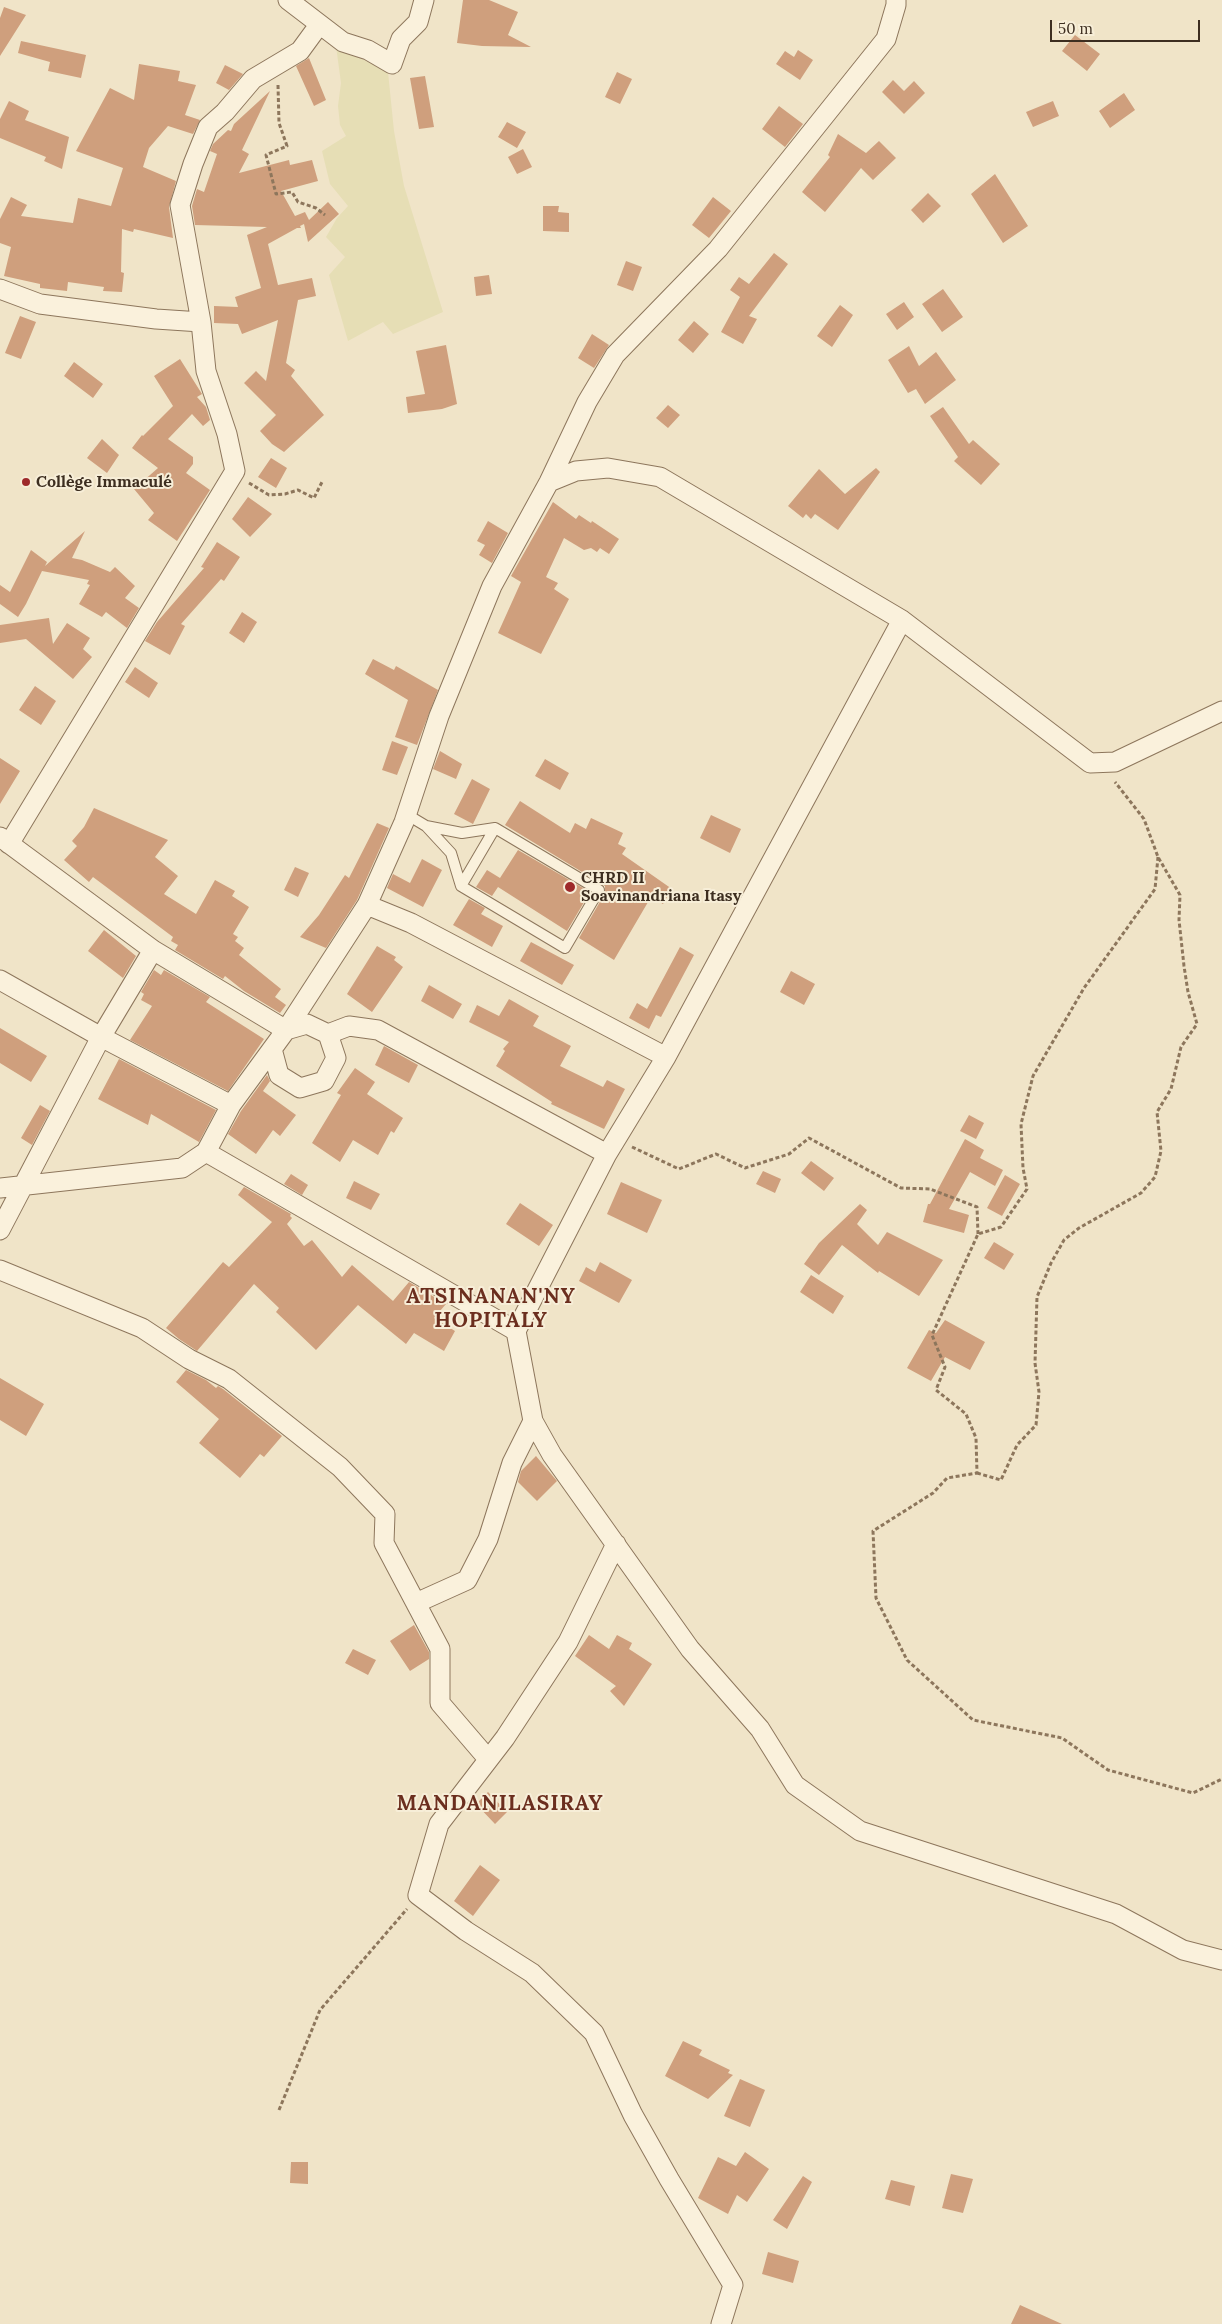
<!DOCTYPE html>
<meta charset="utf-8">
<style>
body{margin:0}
#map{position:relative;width:1222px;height:2324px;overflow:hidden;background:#f0e4c8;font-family:Lora,serif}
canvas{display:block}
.scale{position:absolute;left:1050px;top:20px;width:150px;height:22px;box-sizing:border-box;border:2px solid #3d2e20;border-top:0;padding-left:6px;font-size:15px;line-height:18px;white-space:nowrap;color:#3d2e20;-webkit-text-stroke:4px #f7eed8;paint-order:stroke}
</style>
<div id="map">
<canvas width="1222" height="2324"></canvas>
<div class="scale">50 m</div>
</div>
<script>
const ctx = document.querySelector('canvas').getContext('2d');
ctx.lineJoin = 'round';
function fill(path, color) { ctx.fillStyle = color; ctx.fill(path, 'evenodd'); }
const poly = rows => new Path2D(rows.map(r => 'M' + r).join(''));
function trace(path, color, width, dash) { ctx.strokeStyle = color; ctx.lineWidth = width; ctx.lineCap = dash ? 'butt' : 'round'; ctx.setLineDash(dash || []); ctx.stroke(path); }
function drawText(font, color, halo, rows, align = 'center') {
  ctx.font = font + ' Lora,serif'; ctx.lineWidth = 4; ctx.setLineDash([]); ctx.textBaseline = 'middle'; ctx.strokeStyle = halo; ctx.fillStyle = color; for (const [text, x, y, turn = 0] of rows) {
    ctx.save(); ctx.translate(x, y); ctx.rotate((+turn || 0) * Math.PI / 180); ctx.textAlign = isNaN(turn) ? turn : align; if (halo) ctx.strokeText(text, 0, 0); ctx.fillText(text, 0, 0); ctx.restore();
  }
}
const farmland = poly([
 [336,46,388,72,394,131,404,186,443,312,393,334,383,322,348,341,329,275,345,257,326,237,337,218,348,206,330,184,322,151,346,136,340,125,338,106,341,83]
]);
const building = poly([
 [463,0,489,0,518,12,508,35,531,47,482,46,457,43],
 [4,7,26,15,0,56,0,18],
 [1075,35,1100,54,1087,71,1062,51],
 [21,41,86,55,81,78,48,71,50,62,18,53],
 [798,50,813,60,800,80,776,64,785,51,794,57],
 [309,58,326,100,314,106,296,66],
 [139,64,180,71,178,81,196,85,185,115,200,120,193,134,168,126,149,148,143,167,176,181,169,207,173,238,134,229,133,232,122,229,121,272,124,273,122,292,103,291,104,287,68,282,67,291,40,288,40,284,4,276,11,247,0,243,0,219,11,197,27,205,21,216,73,223,78,198,111,206,123,168,76,151,110,88,134,100],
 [225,65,243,74,229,90,216,83],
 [617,72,632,79,620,104,605,97],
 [425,76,434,127,419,129,410,78],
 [893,80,904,91,914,81,925,93,904,114,882,92],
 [270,91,242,150,249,154,239,173,289,160,290,165,312,160,318,181,281,191,295,216,305,212,309,220,328,202,339,214,308,242,304,224,300,226,301,228,297,228,268,244,278,285,312,278,316,296,298,300,286,363,295,370,291,376,324,415,284,452,272,444,260,431,276,415,244,383,256,371,266,381,278,320,242,334,238,324,214,323,214,306,238,307,235,297,261,288,247,235,267,227,195,225,192,206,197,189,204,192,217,154,210,151,213,144,228,130,231,131,234,124],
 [1124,93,1135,110,1110,128,1099,111],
 [9,101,29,111,25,120,69,137,62,169,44,161,46,157,0,138,0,119],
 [1053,101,1059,116,1033,127,1026,112],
 [779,106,803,124,785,147,762,129],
 [507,122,526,132,517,148,498,137],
 [838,134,866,153,879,141,896,158,873,180,861,168,825,212,802,192,830,157,828,155],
 [523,149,532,167,517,174,508,157],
 [995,174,1028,226,1003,243,971,194],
 [928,193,941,206,923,223,911,210],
 [713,197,731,211,709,238,692,225],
 [543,206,559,206,558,212,569,213,569,232,543,231],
 [774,253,788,264,749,316,757,319,743,344,721,332,740,297,730,290,739,277,749,284],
 [626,261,642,267,633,291,617,285],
 [489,275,492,294,476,296,474,277],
 [943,289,963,317,942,332,922,304],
 [904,302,914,317,897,330,886,314],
 [840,305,853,315,832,347,817,336],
 [20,316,36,322,21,359,5,353],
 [694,321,709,334,693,353,678,340],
 [592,334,609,345,594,368,578,358],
 [446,345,457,404,442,409,408,413,406,397,425,394,416,351],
 [909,346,919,366,936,352,956,380,925,404,916,389,908,393,888,360],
 [180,359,202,394,197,397,206,407,210,420,203,426,192,414,168,439,193,457,193,464,186,473,210,490,177,541,148,520,154,513,134,489,158,468,132,448,142,435,143,436,173,406,154,376],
 [74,362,103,384,93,398,64,376],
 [668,405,680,415,668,428,656,418],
 [943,407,969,444,973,440,1000,464,981,485,954,461,958,457,930,416],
 [102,439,119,455,107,473,87,458],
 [271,458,287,468,276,488,258,477],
 [876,468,880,472,838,530,815,514,811,519,806,514,803,518,788,506,819,469,845,494],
 [248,497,272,514,250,537,232,519],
 [553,502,576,519,579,515,591,523,592,521,619,539,609,554,600,548,597,552,591,548,584,550,564,538,546,577,558,583,554,589,569,599,541,654,498,633,521,582,511,576],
 [488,521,508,533,492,563,479,555,485,545,477,541],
 [85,531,72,558,82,560,110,572,115,567,135,586,125,598,139,608,127,628,106,612,102,617,79,604,90,585,87,584,89,580,42,571,26,604,18,617,0,604,0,585,10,592,31,550,47,562,45,566],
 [217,542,240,557,224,581,221,579,181,624,185,626,170,655,145,641,157,622,204,568,201,567],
 [242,612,257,622,244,643,229,633],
 [49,618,53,644,67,623,90,638,83,649,92,657,73,679,26,639,0,643,0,625],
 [373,659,394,670,396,666,438,690,417,745,395,737,408,700,365,674],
 [135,667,158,683,149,698,125,682],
 [35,686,56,701,41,725,19,710],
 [392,741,408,747,397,775,382,770],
 [440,751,462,764,456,779,433,769],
 [0,758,20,771,0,804],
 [545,759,569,773,560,790,535,776],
 [472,779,490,789,473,824,454,814],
 [520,801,570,833,575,823,586,829,591,818,623,833,618,844,626,848,622,854,672,889,663,904,651,897,614,960,579,938,605,893,605,886,505,825],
 [94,808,168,840,155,857,178,876,164,894,196,914,215,880,235,891,232,896,249,907,233,934,238,937,235,941,244,948,239,955,281,989,275,997,286,1005,280,1013,244,991,225,976,223,979,175,950,178,945,171,941,173,937,93,877,89,882,64,860,77,846,72,841,84,827],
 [711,815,741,829,730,853,700,838],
 [377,823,389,828,357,900,326,948,300,937,319,915,345,875,349,878],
 [518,850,590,892,567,931,498,887,492,896,476,887,487,870,500,878],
 [422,859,442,870,423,907,387,888,393,874,410,883],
 [295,867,309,873,298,897,284,890],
 [469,899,485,908,481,914,503,926,492,947,453,925],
 [104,930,136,956,123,978,88,951],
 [531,942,574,965,562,985,520,961],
 [377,946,396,957,394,960,403,967,372,1012,347,994],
 [680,947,694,955,661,1017,656,1015,649,1029,629,1018,637,1003,647,1009],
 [154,970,161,975,164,970,210,997,206,1002,264,1039,228,1091,130,1040,152,1006,141,1000,144,994,141,992],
 [791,971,815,984,804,1005,780,992],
 [429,985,462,1004,453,1019,421,1001],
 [509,999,539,1016,533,1026,571,1046,560,1066,603,1087,607,1080,625,1089,604,1129,551,1104,552,1102,496,1066,505,1051,503,1049,509,1042,469,1022,477,1005,499,1016],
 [0,1028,47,1056,31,1082,0,1063],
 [384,1046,418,1065,409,1083,375,1065],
 [119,1059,216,1110,199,1142,151,1114,148,1125,98,1099],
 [355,1068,375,1082,367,1094,403,1118,394,1133,391,1131,378,1155,353,1140,340,1162,312,1143,341,1095,337,1093],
 [267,1075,270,1081,263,1091,296,1115,280,1136,273,1130,256,1154,228,1134,241,1111],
 [40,1105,50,1111,32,1145,21,1138],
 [969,1115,984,1123,976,1139,960,1131],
 [965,1139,984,1150,980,1158,1003,1170,995,1186,970,1172,949,1209,969,1215,964,1233,923,1222,928,1204,930,1204],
 [811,1161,834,1178,824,1191,801,1173],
 [763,1171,781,1179,775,1193,756,1184],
 [291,1174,308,1185,302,1195,284,1184],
 [1005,1175,1020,1184,1002,1216,987,1208],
 [354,1181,380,1194,371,1210,346,1198],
 [621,1182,662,1200,647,1233,607,1214],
 [244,1187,291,1214,290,1216,292,1218,287,1224,304,1246,312,1240,342,1277,352,1265,393,1301,409,1282,446,1304,434,1318,455,1331,444,1351,414,1333,406,1344,358,1305,316,1350,276,1312,279,1308,254,1284,197,1351,179,1339,166,1328,223,1262,229,1267,272,1222,238,1195],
 [520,1203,553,1225,539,1246,506,1224],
 [860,1204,867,1210,857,1224,878,1245,887,1232,943,1260,919,1296,879,1271,878,1273,842,1245,819,1275,804,1264,819,1243],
 [994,1242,1014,1254,1004,1270,984,1258],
 [600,1262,632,1280,619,1303,579,1281,586,1267,595,1272],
 [811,1275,844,1296,833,1314,800,1292],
 [945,1320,985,1342,970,1370,945,1357,931,1381,907,1368,929,1330,936,1333],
 [186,1370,206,1380,216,1388,218,1386,223,1389,282,1436,264,1457,260,1454,240,1478,199,1443,219,1419,176,1382],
 [0,1378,44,1404,26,1436,0,1420],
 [536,1456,557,1481,537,1501,518,1482,521,1471],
 [414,1625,429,1652,429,1659,410,1671,390,1641],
 [589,1635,609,1649,617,1635,632,1643,629,1649,652,1664,624,1706,610,1691,616,1686,575,1656],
 [353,1649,376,1660,368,1675,345,1663],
 [488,1792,507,1812,495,1824,476,1804],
 [480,1865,500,1880,473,1916,454,1901],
 [683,2041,702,2050,699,2055,730,2070,728,2073,733,2075,708,2099,665,2076],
 [740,2079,765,2090,750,2127,724,2116],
 [745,2152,769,2169,747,2202,737,2195,728,2214,698,2198,718,2157,736,2166],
 [291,2162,308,2162,308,2184,290,2183],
 [951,2174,973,2179,963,2213,942,2208],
 [803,2176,812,2182,787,2229,773,2220],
 [891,2180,915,2186,910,2206,885,2199],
 [768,2252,799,2261,793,2283,762,2274],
 [1020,2305,1062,2324,1011,2324]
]);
const path = poly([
 [278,85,279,123,287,146,266,155,276,194,292,192,298,202,316,208,325,215],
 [249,483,269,495,285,494,298,490,314,498,323,480],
 [1158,857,1155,889,1084,988,1033,1076,1021,1124,1023,1168,1027,1189,1001,1227,978,1234,932,1335,945,1367,936,1390,966,1414,976,1438,977,1473,947,1478,933,1493,873,1531,876,1598,907,1660,973,1720,1062,1738,1108,1770,1193,1793,1222,1779],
 [632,1147,679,1169,716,1154,745,1168,789,1154,809,1138,901,1188,930,1189,977,1207,978,1234],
 [977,1473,1001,1480,1017,1445,1036,1425,1039,1392,1035,1363,1037,1297,1051,1263,1064,1240,1079,1228,1141,1193,1155,1177,1161,1151,1157,1112,1171,1089,1181,1047,1197,1024,1188,992,1184,966,1179,920,1180,895,1158,857,1144,819,1115,782],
 [279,2110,320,2010,407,1909]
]);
const service = poly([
 [406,814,426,826,451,853,461,886,565,948,599,890,495,828,462,833,426,826],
 [461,886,495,828]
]);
const minor = poly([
 [288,0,343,42,368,50,392,64,401,39,418,22,424,0],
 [0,289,40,304,156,319,201,322,206,371,227,434,235,471,9,844],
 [201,322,180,205,193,164,208,127,225,112,253,79,300,51,319,25],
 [549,482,576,471,608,468,660,477,902,620,1090,763,1115,762,1222,711],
 [902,620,666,1057,607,1154,516,1331,533,1421,552,1455,690,1649,760,1729,795,1785,860,1831,1116,1914,1183,1950,1222,1960],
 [0,837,153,950,286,1030,307,1024,328,1034,336,1058,324,1081,300,1088,279,1075,272,1049],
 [367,905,411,923,666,1057],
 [0,980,101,1037,231,1105],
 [328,1034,349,1026,378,1030,607,1154],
 [206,1152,516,1331],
 [0,1188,182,1168,206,1152,231,1105,286,1030,367,905,404,822,439,716,492,586,549,482,587,402,615,355,718,249,886,39,896,5,896,0],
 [0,1230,101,1037,153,950],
 [0,1270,142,1328,189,1359,229,1379,340,1467,385,1514,384,1543,440,1649,440,1703,488,1759],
 [616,1544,568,1642,505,1738,439,1824,418,1895,466,1931,532,1973,594,2033,633,2115,669,2179,733,2285,721,2324],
 [416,1603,467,1580,488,1539,512,1463,533,1421]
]);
const markers = [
 [26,482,5,"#9e2a2b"],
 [570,887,6,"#9e2a2b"]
];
const poiNames = [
 ["Collège Immaculé",36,482],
 ["CHRD II",581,878],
 ["Soavinandriana Itasy",581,896]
];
const districtNames = [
 ["ATSINANAN'NY",491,1297],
 ["HOPITALY",491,1321],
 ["MANDANILASIRAY",500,1804]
];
fill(farmland, '#e6deb5');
fill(building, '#cf9f7d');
trace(service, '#8d765c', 12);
trace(minor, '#8d765c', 21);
trace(path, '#8d765c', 3, [4, 2.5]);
trace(service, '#faf1dc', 10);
trace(minor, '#faf1dc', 19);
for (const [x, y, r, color] of markers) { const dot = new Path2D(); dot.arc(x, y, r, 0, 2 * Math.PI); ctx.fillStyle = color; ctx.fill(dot); trace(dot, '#f7eed8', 2); }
drawText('bold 16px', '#3d2e20', '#f7eed8', poiNames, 'left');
ctx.letterSpacing = '1px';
drawText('bold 21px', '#6b2e1e', '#f7eed8', districtNames);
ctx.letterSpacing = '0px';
</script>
